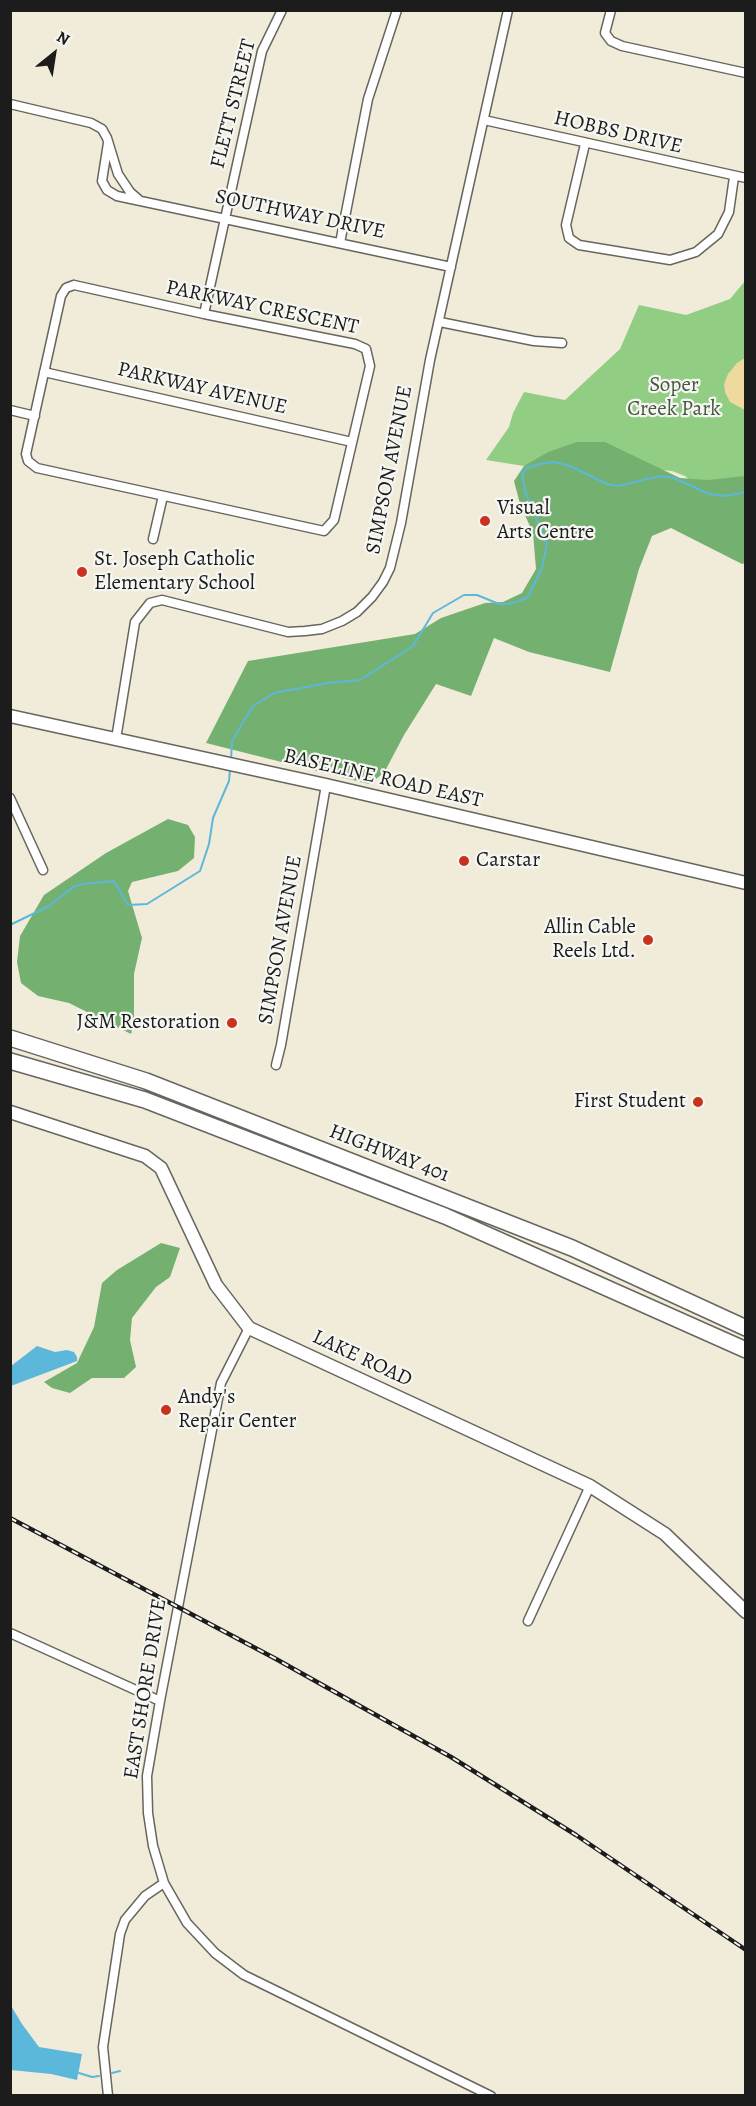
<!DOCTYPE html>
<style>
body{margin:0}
#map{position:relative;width:756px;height:2106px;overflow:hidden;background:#f1ecda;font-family:Alegreya,serif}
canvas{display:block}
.frame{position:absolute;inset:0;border:12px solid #1c1c1c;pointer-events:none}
.north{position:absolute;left:24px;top:24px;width:60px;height:60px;-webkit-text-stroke:4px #f6f6f2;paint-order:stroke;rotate:30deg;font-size:16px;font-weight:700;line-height:24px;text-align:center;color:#1c1c1c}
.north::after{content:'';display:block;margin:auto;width:21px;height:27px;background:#1c1c1c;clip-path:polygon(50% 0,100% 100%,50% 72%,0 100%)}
</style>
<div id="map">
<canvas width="756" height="2106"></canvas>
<div class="frame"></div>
<div class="north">N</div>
</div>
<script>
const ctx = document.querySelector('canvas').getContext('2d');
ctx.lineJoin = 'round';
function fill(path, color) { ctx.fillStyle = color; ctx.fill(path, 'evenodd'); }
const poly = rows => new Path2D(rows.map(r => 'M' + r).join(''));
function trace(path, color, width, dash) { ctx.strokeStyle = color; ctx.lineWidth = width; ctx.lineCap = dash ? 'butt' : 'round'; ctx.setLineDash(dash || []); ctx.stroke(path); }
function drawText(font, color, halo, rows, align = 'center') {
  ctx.font = font + ' Alegreya,serif'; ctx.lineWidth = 4.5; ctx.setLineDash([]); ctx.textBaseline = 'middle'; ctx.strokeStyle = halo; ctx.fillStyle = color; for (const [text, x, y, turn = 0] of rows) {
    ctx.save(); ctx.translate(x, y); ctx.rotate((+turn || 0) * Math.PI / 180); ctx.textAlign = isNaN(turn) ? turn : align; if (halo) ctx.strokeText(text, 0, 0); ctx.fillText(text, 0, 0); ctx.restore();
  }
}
const green = poly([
 [745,281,745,486,694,484,685,476,672,471,542,460,524,466,486,460,509,427,513,413,524,392,565,400,620,349,639,305,686,315,730,299]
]);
const forest = poly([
 [577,442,605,442,680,478,708,480,745,476,745,563,742,564,671,528,652,536,639,569,610,672,529,652,494,638,471,696,436,684,404,735,384,773,369,784,206,743,248,661,415,634,441,618,485,603,503,602,522,593,536,569,533,533,520,504,514,481,524,466,548,452],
 [168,819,188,825,195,837,194,858,178,871,132,882,128,891,142,938,134,974,134,1024,131,1034,69,1003,38,996,21,983,17,962,20,936,44,895,106,853],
 [161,1243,180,1248,170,1277,156,1287,132,1318,130,1340,136,1367,124,1378,92,1378,70,1393,52,1388,44,1382,77,1363,94,1327,102,1283,117,1270]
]);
const sand = poly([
 [745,358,745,410,730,402,725,392,724,384,728,374,737,363]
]);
const water = poly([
 [37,1346,55,1352,67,1350,74,1352,77,1357,77,1361,11,1386,11,1366],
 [10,2004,22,2024,39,2047,82,2054,77,2080,51,2074,11,2070]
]);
const stream = poly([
 [231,761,232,741,252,707,274,693,328,683,360,680,413,646,433,613,464,595,477,595,499,604,509,604,527,598,542,568,547,544,525,491,522,474,527,468,539,464,553,462,568,465,607,484,618,486,660,476,674,478,709,494,726,496,746,492],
 [10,925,49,906,73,887,83,884,114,881,128,905,147,904,200,871,209,844,213,818,229,781,230,770],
 [79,2073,92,2077,99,2076],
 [112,2073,120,2071]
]);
const street = poly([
 [611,10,605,33,611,41,622,46,746,73],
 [10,104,91,123,102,129,107,138,118,174,130,192,138,199],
 [484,120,746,178],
 [108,143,102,181,107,190,117,196,451,267],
 [585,144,566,225,569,238,579,245,670,260,696,252,718,234,729,212,734,177],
 [340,243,368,99,397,10],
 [74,285,204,314,355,344,366,349,370,366,334,520,324,531,37,468,28,461,26,454,61,296,66,288,74,285],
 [204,314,262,51,282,10],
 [440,322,534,341,562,343],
 [44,372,352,442],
 [10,410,35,416],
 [153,539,163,496],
 [116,739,135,622,150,603,162,600,288,632,305,631,322,629,342,621,357,612,372,597,383,582,390,568,401,523,430,360,508,10],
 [10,798,43,870],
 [276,1065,281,1045,326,785],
 [249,1328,221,1383,160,1701,147,1776,148,1813,153,1846,164,1883,187,1923,215,1953,244,1975,491,2096],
 [528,1621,590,1486],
 [10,1633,160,1701],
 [108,2096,103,2047,120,1934,125,1920,145,1896,164,1883]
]);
const secondary = poly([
 [10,716,326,785,746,883],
 [10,1112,145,1156,161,1168,216,1285,249,1328,590,1486,665,1534,746,1612]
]);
const highway = poly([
 [10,1038,146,1081,572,1248,746,1328],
 [10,1061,145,1100,445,1216,746,1350]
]);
const rail = poly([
 [10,1518,276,1659,451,1757,576,1835,746,1950]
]);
const markers = [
 [485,521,6,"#c8321e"],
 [82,572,6,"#c8321e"],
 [464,861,6,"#c8321e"],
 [648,940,6,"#c8321e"],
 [232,1023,6,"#c8321e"],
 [698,1102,6,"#c8321e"],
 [166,1410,6,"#c8321e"]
];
const streetNames = [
 ["FLETT STREET",234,104,-76],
 ["HOBBS DRIVE",618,133,13],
 ["SOUTHWAY DRIVE",300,215,12],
 ["PARKWAY CRESCENT",262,308,12],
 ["PARKWAY AVENUE",202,389,13],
 ["SIMPSON AVENUE",390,470,-79],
 ["BASELINE ROAD EAST",383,779,13],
 ["SIMPSON AVENUE",281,940,-80],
 ["HIGHWAY 401",389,1154,21],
 ["LAKE ROAD",362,1359,25],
 ["EAST SHORE DRIVE",146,1689,-81]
];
const parkNames = [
 ["Soper",674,386],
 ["Creek Park",674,410]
];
const poiNames = [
 ["Visual",497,509],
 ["Arts Centre",497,533],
 ["St. Joseph Catholic",94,560],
 ["Elementary School",94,584],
 ["Carstar",476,861],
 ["Allin Cable",636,928,"right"],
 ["Reels Ltd.",636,952,"right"],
 ["J&M Restoration",220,1023,"right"],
 ["First Student",686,1102,"right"],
 ["Andy's",178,1398],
 ["Repair Center",178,1422]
];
fill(green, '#91ce83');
fill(forest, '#74b171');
fill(sand, '#eeda9e');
fill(water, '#5cb8da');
trace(stream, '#5cb8da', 2);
trace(street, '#67655e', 11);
trace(secondary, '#67655e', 15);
trace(highway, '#67655e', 18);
trace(street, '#fff', 8);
trace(secondary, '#fff', 12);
trace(highway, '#fff', 15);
trace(rail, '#1c1c1c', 4.5);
trace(rail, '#f6f6f2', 2, [7]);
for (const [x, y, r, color] of markers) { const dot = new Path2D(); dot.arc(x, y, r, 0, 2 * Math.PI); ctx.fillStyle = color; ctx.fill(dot); trace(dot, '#f6f6f2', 2); }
drawText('21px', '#1c1c1c', '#f6f6f2', streetNames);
drawText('21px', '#455a40', '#f6f6f2', parkNames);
drawText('21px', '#1c1c1c', '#f6f6f2', poiNames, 'left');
</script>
